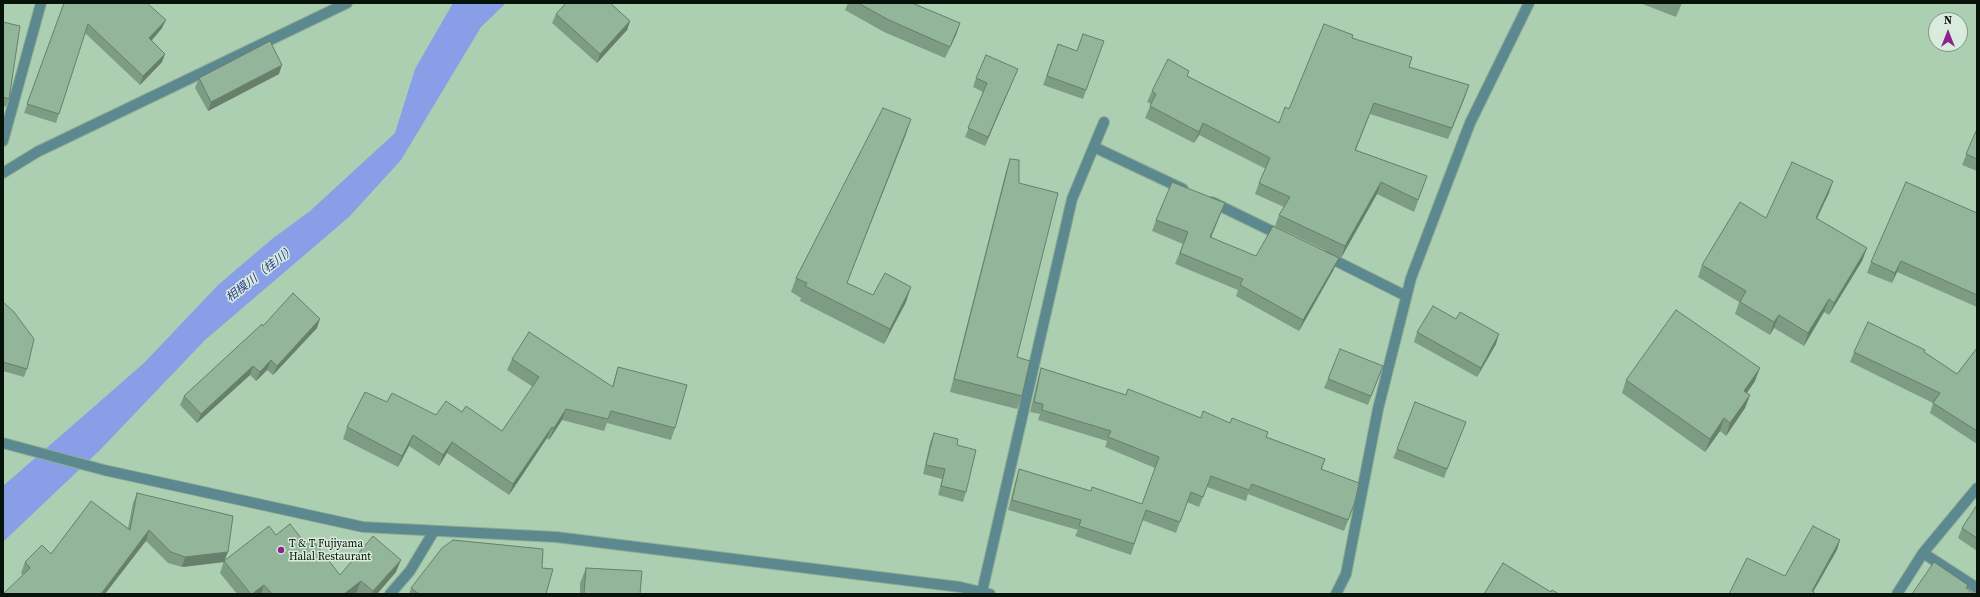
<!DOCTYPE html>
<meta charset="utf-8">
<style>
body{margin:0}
#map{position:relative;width:1980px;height:597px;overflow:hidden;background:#accfb2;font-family:"Source Serif 4",serif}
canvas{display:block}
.frame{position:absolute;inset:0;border:4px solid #071309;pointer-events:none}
.north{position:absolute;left:1928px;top:12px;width:40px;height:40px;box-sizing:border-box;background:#d9ebdc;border:1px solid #859588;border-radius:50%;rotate:0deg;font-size:11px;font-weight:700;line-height:16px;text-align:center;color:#071309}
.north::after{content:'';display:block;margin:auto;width:14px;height:18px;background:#8c2388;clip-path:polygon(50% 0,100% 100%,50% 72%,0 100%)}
</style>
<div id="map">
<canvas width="1980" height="597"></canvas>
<div class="frame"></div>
<div class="north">N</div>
</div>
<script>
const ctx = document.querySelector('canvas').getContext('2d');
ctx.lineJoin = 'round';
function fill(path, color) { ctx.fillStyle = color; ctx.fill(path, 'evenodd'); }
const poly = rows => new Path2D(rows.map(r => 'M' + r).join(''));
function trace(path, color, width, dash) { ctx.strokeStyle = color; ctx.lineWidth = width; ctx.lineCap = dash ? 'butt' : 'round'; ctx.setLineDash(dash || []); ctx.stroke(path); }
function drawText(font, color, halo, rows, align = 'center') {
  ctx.font = font + ' "Source Serif 4","Noto Sans JP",serif'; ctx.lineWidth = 3; ctx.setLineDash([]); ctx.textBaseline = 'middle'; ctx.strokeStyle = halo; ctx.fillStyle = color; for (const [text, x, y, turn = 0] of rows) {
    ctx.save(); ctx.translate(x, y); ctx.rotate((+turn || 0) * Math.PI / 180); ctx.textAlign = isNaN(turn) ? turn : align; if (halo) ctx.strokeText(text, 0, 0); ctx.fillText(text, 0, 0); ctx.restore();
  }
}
const water = poly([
 [453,3,506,3,481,27,401,160,349,217,205,340,100,450,3,542,3,486,144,363,218,285,272,239,310,211,395,133,415,69]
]);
const minor = poly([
 [3,141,41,3],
 [1094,147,1183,189],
 [3,173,37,152,347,3],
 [1212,202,1282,236],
 [1326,256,1406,296],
 [1923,553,1977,588],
 [982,592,1072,199,1104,122],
 [390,594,410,571,434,531],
 [1336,594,1346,574,1378,409,1411,278,1470,123,1529,3],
 [1897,594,1923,553,1977,488]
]);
const tertiary = poly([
 [3,443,104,470,363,527,556,537,960,587,990,594]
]);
const wall = poly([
 [64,3,162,28,152,40,162,62,140,85,85,33,56,123,24,113],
 [848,3,912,3,960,23,956,35,945,58,884,32,845,10],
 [1640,3,1682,3,1676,17],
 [556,14,630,21,627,30,597,63,552,23],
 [3,22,9,99,6,107,3,106],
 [1352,38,1409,67,1469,85,1448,139,1370,114,1356,150,1427,176,1414,212,1377,194,1341,258,1275,226,1279,215,1284,207,1255,194,1259,183,1266,169,1199,135,1194,143,1145,118,1151,104,1147,102,1152,91,1187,76,1279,123,1289,109],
 [1104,41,1083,99,1043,85,1058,44,1077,51],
 [1018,69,985,146,965,137,983,92,973,87,976,78],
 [279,74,208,111,195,88,199,78],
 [1977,129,1977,171,1962,165],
 [906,134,847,283,873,295,906,302,884,344,800,301,801,298,791,292,796,278],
 [1010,159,1017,357,1022,396,1017,409,950,392,1006,171],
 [1829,193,1817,219,1867,248,1862,261,1829,315,1824,312,1804,346,1774,328,1770,335,1735,314,1739,302,1698,277,1702,265,1766,218],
 [1225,203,1211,238,1256,256,1334,269,1299,331,1236,296,1238,290,1175,264,1183,244,1152,231,1156,220],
 [1977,213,1977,307,1897,272,1892,283,1867,273,1871,262],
 [3,302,27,369,24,377,3,371],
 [263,326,317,328,273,375,267,370,256,381,250,375,197,423,180,405,184,396],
 [1417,332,1496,344,1477,377,1414,342],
 [1977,348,1977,444,1930,413,1933,403,1850,362,1854,352,1924,352,1957,374],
 [512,359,612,387,618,367,675,428,671,440,607,423,604,431,562,420,549,440,547,438,509,495,447,453,439,466,409,446,398,467,343,439,347,427,387,402,436,415,462,412,502,431,533,387,507,370],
 [1383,366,1368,405,1324,388,1328,379],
 [1041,368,1126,395,1201,418,1230,423,1325,459,1322,469,1355,502,1344,531,1248,494,1246,501,1207,487,1199,507,1187,502,1176,533,1142,520,1131,555,1075,536,1078,530,1008,510,1016,479,1019,469,1091,491,1142,504,1155,468,1105,447,1107,441,1038,420,1040,414,1030,412,1038,378],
 [1626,380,1755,381,1747,393,1750,395,1745,408,1726,436,1720,431,1705,452,1622,393],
 [1462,431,1444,478,1393,458,1397,449],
 [934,433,957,445,966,492,963,502,938,495,942,479,923,474,930,443],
 [137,493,224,562,182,567,168,563,146,541,23,575,21,573,25,562,128,528,133,503],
 [1977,505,1977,551,1958,538,1962,528],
 [276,535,305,543,340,575,396,572,377,594,357,594,356,593,356,594,237,594,220,573,224,561],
 [542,568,546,594,409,594,411,588],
 [586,568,640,594,580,594,580,583]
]);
const shadedWall = poly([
 [166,20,162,28,146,47,149,38],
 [630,21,627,30,597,63,600,54],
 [960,23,956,35,945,58,950,47],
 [165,54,162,62,140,85,143,76],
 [282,65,279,74,208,111,211,102],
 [1018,69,1014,78,985,146,988,137],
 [1469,85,1465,97,1448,139,1452,128],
 [911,119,906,134,841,298,847,283],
 [1203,123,1199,135,1194,143,1199,132],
 [1833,181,1829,193,1811,230,1816,218],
 [1381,182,1377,194,1341,258,1345,246],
 [1225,203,1220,215,1206,249,1210,237],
 [1867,248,1862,261,1829,315,1834,303],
 [1339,258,1334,269,1299,331,1303,320],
 [1901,261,1897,272,1892,283,1895,273],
 [911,287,906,302,884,344,890,329],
 [1829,299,1824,312,1804,346,1808,333],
 [1779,315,1774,328,1770,335,1774,322],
 [320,319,317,328,273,375,277,366],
 [1499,334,1496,344,1477,377,1481,368],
 [271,360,267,370,256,381,260,372],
 [253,366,250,375,197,423,201,414],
 [1760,368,1755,381,1739,404,1744,391],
 [1750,395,1745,408,1726,436,1730,423],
 [566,409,562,420,549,440,554,428],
 [1724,418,1720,431,1705,452,1710,439],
 [552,427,547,438,509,495,513,484],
 [413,435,409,446,398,467,402,456],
 [452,442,447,453,439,466,443,455],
 [149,530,146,541,105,594,101,594],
 [1840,540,1837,550,1812,594,1812,591],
 [228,552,224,562,182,567,185,557],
 [401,560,396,572,377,594,372,594,373,591],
 [361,581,356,593,344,594],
 [264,585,261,594,252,594]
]);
const building = poly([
 [64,3,147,3,166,20,149,38,165,54,143,76,88,24,59,114,27,104,64,3],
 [566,3,610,3,630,21,600,54,556,14,566,3],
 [858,3,912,3,960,23,950,47,889,20,858,3],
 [3,22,20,26,9,99,3,97,3,22],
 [1324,24,1353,35,1352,38,1412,57,1409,67,1469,85,1452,128,1374,103,1355,150,1427,176,1418,200,1381,182,1345,246,1279,215,1290,197,1259,183,1270,158,1203,123,1199,132,1150,106,1156,94,1152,91,1168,59,1189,71,1187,76,1279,123,1285,107,1289,109,1324,24],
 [1083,34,1104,41,1086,90,1047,76,1058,44,1077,51,1083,34],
 [270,41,282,65,211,102,199,78,270,41],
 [986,55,1018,69,988,137,968,128,987,83,976,78,986,55],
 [883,108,911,119,847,283,873,295,885,273,911,287,890,329,805,286,807,283,796,278,883,108],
 [1977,129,1977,159,1966,154,1977,129],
 [1010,159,1019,160,1019,183,1058,193,1017,357,1030,361,1022,396,954,379,1010,159],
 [1792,162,1833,181,1816,218,1867,248,1834,303,1829,299,1808,333,1779,315,1774,322,1740,302,1746,291,1702,265,1740,202,1766,218,1792,162],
 [1172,182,1225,203,1210,237,1256,256,1273,226,1339,258,1303,320,1240,285,1243,279,1180,253,1188,232,1156,220,1172,182],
 [1906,182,1977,213,1977,295,1901,261,1895,273,1871,262,1906,182],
 [293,293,320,319,277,366,271,360,260,372,253,366,201,414,184,396,262,324,263,326,293,293],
 [3,302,14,312,34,339,27,369,3,362,3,302],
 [1433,306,1456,319,1460,312,1499,334,1481,368,1417,332,1433,306],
 [1676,310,1760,368,1744,391,1750,395,1730,423,1724,418,1710,439,1626,380,1676,310],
 [1868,322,1925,350,1924,352,1957,374,1977,348,1977,431,1933,403,1940,393,1854,352,1868,322],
 [529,332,613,387,618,367,687,385,675,428,611,411,608,419,566,409,554,428,552,427,513,484,452,442,443,455,413,435,402,456,347,427,365,392,387,402,392,393,436,415,446,401,462,412,466,406,502,431,539,377,512,359,529,332],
 [1340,349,1383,366,1371,396,1328,379,1340,349],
 [1041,368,1126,395,1128,389,1201,418,1203,411,1230,423,1232,418,1268,432,1266,437,1325,459,1321,469,1359,483,1355,502,1348,520,1252,484,1249,490,1211,476,1203,497,1191,492,1180,522,1146,510,1134,544,1079,526,1081,520,1012,500,1019,469,1091,491,1092,487,1142,504,1159,457,1108,437,1111,431,1042,410,1043,404,1034,402,1041,368],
 [1415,402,1466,422,1447,469,1397,449,1415,402],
 [934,433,958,439,957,445,976,450,966,492,941,486,945,469,926,465,934,433],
 [137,493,233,516,228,552,185,557,171,552,149,530,101,594,3,594,30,568,25,562,42,545,51,554,91,501,130,530,137,493],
 [1977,505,1977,538,1962,528,1977,505],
 [290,524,305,543,311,538,340,575,373,536,401,560,373,591,361,581,344,594,272,594,264,585,252,594,251,594,224,561,269,526,276,535,290,524],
 [1813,526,1840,540,1812,591,1816,594,1729,594,1747,558,1785,576,1813,526],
 [453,540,543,549,542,568,553,569,546,594,419,594,411,588,442,548,453,540],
 [1934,562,1968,585,1966,588,1974,594,1912,594,1934,562],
 [1503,563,1551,592,1552,590,1559,594,1484,594,1503,563],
 [586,568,642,571,640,594,584,594,586,568]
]);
const markers = [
 [281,550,4,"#8c2388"]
];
const poiNames = [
 ["T & T Fujiyama",289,544],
 ["Halal Restaurant",289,557]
];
const waterNames = [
 ["相模川（桂川）",261,274,-38]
];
fill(water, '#889fe7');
trace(minor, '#8ead94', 12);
trace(tertiary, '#8ead94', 12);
trace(minor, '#5c888f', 10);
trace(tertiary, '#5c888f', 10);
fill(wall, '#7e9c84');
fill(shadedWall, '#677f6b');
fill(building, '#93b599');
trace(building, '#677f6b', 1);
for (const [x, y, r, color] of markers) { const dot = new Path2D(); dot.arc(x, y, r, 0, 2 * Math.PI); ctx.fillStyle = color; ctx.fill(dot); trace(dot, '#d9ebdc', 1.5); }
drawText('11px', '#071309', '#d9ebdc', poiNames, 'left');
drawText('italic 12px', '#2c3e91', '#d9ebdc', waterNames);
</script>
